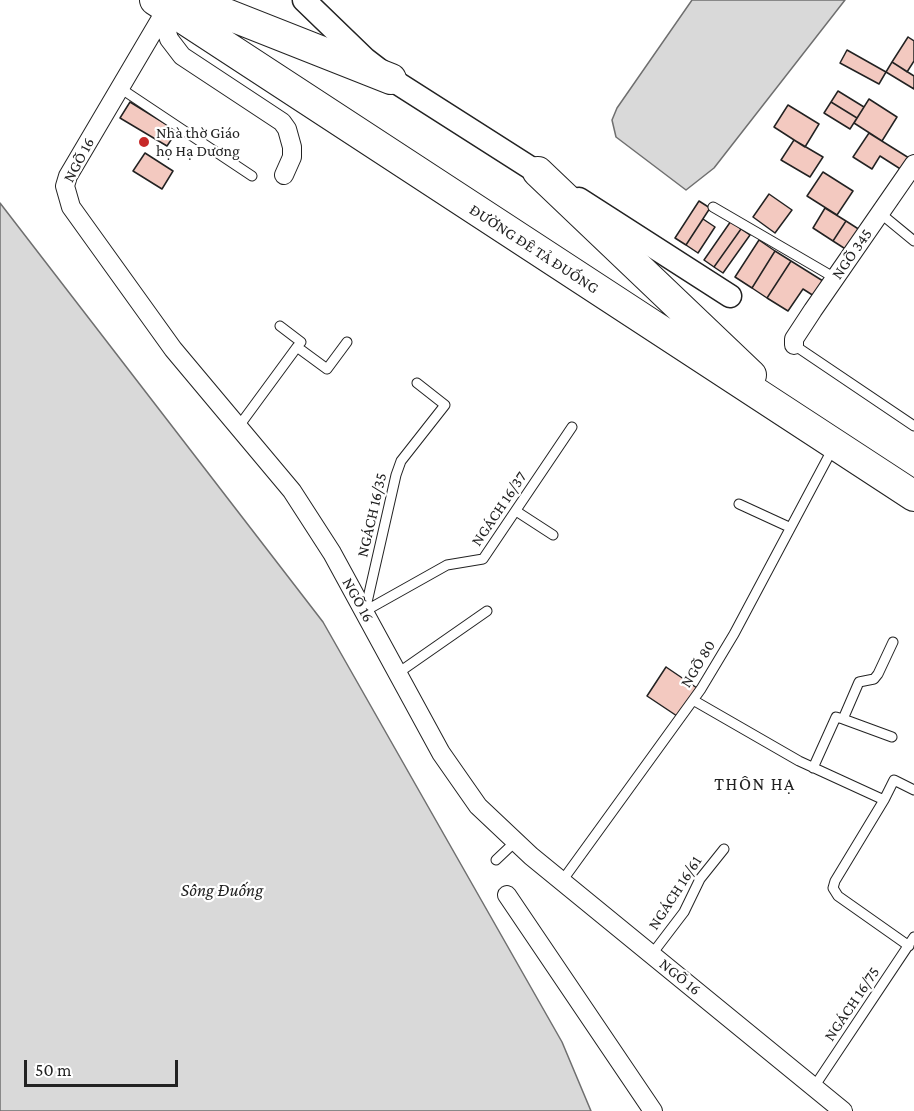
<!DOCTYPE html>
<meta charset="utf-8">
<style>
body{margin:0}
#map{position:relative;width:914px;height:1111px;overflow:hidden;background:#fff;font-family:"Crimson Pro",serif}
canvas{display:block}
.scale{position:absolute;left:24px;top:1060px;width:154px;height:27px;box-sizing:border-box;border:3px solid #222;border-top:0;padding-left:8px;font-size:18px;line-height:21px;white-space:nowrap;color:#222;-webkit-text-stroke:4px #fff;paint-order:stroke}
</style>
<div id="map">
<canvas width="914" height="1111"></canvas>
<div class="scale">50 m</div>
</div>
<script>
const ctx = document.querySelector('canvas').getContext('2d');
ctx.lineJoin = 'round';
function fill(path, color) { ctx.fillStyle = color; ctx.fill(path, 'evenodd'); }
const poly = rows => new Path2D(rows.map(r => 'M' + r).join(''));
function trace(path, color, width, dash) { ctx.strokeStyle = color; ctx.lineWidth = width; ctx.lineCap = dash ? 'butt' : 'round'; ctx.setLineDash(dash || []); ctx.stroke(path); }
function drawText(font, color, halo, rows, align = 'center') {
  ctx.font = font + ' "Crimson Pro",serif'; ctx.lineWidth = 4.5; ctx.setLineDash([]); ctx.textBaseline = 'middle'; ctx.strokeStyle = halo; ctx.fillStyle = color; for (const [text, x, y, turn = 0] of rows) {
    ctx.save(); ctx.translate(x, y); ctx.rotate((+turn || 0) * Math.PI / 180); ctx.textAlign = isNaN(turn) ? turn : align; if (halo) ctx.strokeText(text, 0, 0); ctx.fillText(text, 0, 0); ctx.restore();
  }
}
const water = poly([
 [692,0,845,0,714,168,686,190,616,137,612,120,617,108,692,0],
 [0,203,323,622,562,1042,591,1111,0,1111,0,203]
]);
const building = poly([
 [908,37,914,41,914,61,907,72,892,62,908,37],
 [847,50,886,72,879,84,840,63,847,50],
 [892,62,914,76,914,89,886,72,892,62],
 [838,91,864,107,857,118,831,102,838,91],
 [869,99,897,117,882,141,854,123,869,99],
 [130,102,177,131,167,146,120,118,130,102],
 [831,102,857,118,850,129,824,113,831,102],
 [788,105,819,124,805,147,774,127,788,105],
 [869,133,909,158,902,170,880,156,872,169,853,157,869,133],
 [794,140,823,157,810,177,781,160,794,140],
 [145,153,173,171,162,189,133,171,145,153],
 [823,172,853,191,837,215,807,196,823,172],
 [769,194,792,210,775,233,753,217,769,194],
 [699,201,710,208,686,245,675,238,699,201],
 [825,208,846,221,833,241,813,228,825,208],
 [703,219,715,227,698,253,686,245,703,219],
 [731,221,741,229,714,267,704,260,731,221],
 [846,221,860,230,847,250,833,241,846,221],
 [741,229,750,235,723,273,714,267,741,229],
 [759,240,775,251,752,288,735,277,759,240],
 [775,251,791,261,767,298,752,288,775,251],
 [791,261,823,281,814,296,803,289,788,311,767,298,791,261],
 [666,667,697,688,677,716,647,696,666,667]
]);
const service = poly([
 [120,88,252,176],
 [713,207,835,278],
 [880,213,914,241],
 [280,326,301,342,297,347],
 [794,345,914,426],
 [239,426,297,347,327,369,347,342],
 [739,504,789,527],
 [516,511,553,535],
 [365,611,447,565,483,559,572,427],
 [365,611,396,475,401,461,445,405,417,383],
 [398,673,487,611],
 [693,700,799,761,884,800,835,881,833,888,838,896,909,946],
 [843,719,892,737],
 [813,768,836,717,843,719,859,682,874,679,878,674,893,642],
 [884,800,894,780,914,790],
 [496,860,515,842],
 [562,881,701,689,734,634,833,448],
 [652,954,684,912,700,879,724,849],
 [814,1087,914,937]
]);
const minor = poly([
 [167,8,68,176,65,186,71,207,173,349,292,491,332,553,441,753,478,806,531,856,843,1111],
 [162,15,169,39,182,56,282,122,287,129,292,147,292,157,284,175],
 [794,345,794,339,813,310,914,164],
 [507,895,653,1111]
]);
const tertiary = poly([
 [304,0,365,59,391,79,551,181],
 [579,199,730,296]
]);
const primary = poly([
 [155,0,914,496],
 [191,0,391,79],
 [538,172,751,375]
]);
const markers = [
 [144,142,6,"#c62828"]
];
const poiNames = [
 ["Nhà thờ Giáo",156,133],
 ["họ Hạ Dương",156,151]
];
const streetNames = [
 ["NGÕ 16",79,160,-62],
 ["ĐƯỜNG ĐÊ TẢ ĐUỐNG",534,249,33],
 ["NGÕ 345",852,254,-55],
 ["NGÁCH 16/37",499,509,-56],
 ["NGÁCH 16/35",372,515,-77],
 ["NGÕ 16",358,600,61],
 ["NGÕ 80",698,664,-59],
 ["NGÁCH 16/61",675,893,-57],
 ["NGÕ 16",680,977,39],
 ["NGÁCH 16/75",852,1004,-56]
];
const neighbourhoodNames = [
 ["THÔN HẠ",755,784]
];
const waterNames = [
 ["Sông Đuống",222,890]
];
fill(water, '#d9d9d9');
trace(water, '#6f6f6f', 1.5);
fill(building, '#f3c9c0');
trace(building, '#222', 1.5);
trace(service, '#222', 11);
trace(minor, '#222', 20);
trace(tertiary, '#222', 25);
trace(primary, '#222', 32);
trace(service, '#fff', 9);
trace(minor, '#fff', 18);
trace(tertiary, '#fff', 22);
trace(primary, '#fff', 30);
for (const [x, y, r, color] of markers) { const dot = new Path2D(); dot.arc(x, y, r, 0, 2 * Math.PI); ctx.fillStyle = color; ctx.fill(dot); trace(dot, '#fff', 2); }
drawText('16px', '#222', '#fff', poiNames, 'left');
drawText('16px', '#222', '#fff', streetNames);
ctx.letterSpacing = '1.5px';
drawText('18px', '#222', '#fff', neighbourhoodNames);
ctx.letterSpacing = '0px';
drawText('italic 18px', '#222', '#fff', waterNames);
</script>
